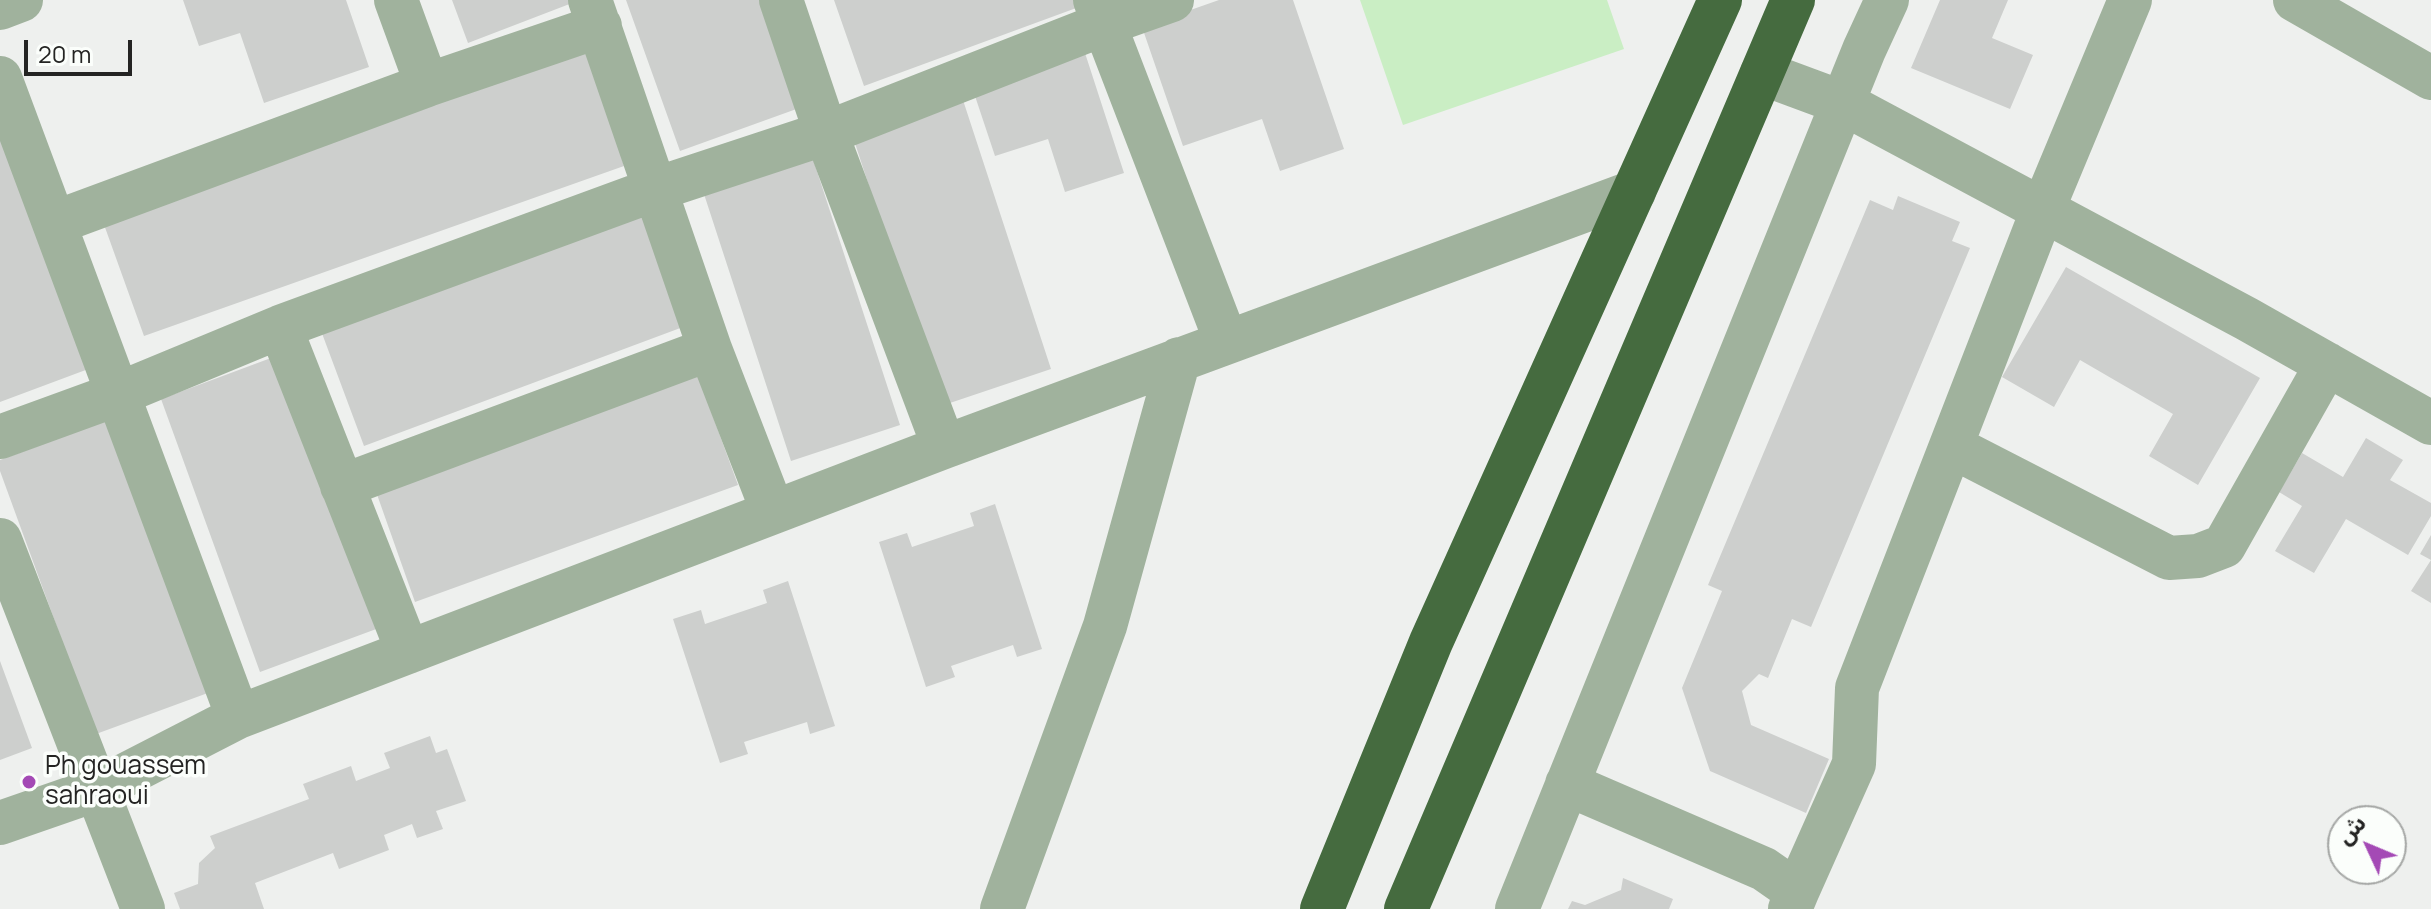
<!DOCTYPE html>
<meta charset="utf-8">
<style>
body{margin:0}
#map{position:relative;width:2431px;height:909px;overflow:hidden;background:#eef0ee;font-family:Manrope,"Noto Sans Arabic",sans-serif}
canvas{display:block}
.north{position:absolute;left:2327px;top:805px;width:80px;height:80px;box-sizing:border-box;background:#fbfefb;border:2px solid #a5a7a5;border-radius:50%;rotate:314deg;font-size:22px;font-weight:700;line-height:32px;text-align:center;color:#242423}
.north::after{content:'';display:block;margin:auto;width:28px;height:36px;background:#a44ab5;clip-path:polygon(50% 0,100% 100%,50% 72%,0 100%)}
.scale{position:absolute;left:24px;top:40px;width:108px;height:36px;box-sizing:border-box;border:4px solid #242423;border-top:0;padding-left:10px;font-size:24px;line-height:28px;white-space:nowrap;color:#242423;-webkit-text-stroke:6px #fbfefb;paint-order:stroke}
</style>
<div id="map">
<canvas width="2431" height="909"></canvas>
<div class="north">ش</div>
<div class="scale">20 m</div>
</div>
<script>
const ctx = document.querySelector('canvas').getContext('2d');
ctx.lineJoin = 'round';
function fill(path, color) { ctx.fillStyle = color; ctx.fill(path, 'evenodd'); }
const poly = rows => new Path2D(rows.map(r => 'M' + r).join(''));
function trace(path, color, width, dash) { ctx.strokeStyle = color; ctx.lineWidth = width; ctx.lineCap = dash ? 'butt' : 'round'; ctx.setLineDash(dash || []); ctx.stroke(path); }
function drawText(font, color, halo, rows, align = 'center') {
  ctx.font = font + ' Manrope,sans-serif'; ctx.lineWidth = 7; ctx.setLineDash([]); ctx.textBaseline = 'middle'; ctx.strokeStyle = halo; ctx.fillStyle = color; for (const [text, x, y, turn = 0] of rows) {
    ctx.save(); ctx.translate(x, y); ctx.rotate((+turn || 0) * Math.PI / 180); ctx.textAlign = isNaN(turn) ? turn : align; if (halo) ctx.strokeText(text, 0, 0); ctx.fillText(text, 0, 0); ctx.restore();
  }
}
const green = poly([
 [1360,0,1607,0,1624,49,1403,125]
]);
const building = poly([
 [183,0,346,0,369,67,264,103,240,33,199,46],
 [452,0,580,0,468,43],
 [626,0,762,0,802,107,680,151],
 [834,0,1077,0,1079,7,864,86],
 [1219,0,1293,0,1344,149,1280,171,1262,119,1183,146,1142,27],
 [1940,0,2008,0,1992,38,2033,55,2010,109,1911,68],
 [589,45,624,166,144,336,102,219],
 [1085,53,1124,173,1065,192,1048,139,995,156,973,90],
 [962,97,1051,369,941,406,852,134],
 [0,127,91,368,0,402],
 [812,156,900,425,791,461,703,191],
 [1898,196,1960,222,1952,241,1970,248,1811,627,1792,619,1768,678,1759,674,1742,691,1751,725,1829,759,1806,813,1710,771,1682,688,1722,591,1708,585,1870,200,1893,210],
 [640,209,683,327,364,446,320,328],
 [2066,267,2260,378,2198,485,2149,456,2173,414,2080,360,2054,407,2002,377],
 [279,355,379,628,260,672,161,399],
 [696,370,738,485,415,602,374,486],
 [116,417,216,690,96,734,0,471,0,460],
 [2366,438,2403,460,2390,480,2431,503,2431,516,2408,555,2346,519,2314,573,2275,551,2302,506,2279,492,2302,453,2343,477],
 [995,504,1042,649,1017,657,1013,645,951,666,955,677,926,687,879,542,907,533,912,547,974,526,970,513],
 [2431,535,2431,603,2411,591,2431,560,2420,554],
 [788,581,835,726,810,734,807,722,744,742,748,754,720,763,673,619,701,610,705,624,767,603,763,590],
 [0,661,32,748,0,760],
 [430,736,436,753,447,749,466,801,436,811,443,829,417,838,412,824,384,835,389,850,339,869,333,853,255,883,264,909,180,909,174,893,198,884,199,863,215,848,210,836,309,799,303,784,351,766,356,781,390,768,384,753],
 [1623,878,1673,899,1669,909,1568,909,1572,901,1585,905,1621,890]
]);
const minor = poly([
 [396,0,427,85],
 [590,0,710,349,773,512],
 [781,0,826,133,944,447],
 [1095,0,1226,341],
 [2295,0,2431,78],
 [0,8,21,0],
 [1762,73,1843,103,2247,319,2431,423],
 [0,78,238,717],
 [54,223,427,85,600,26],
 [280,327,408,652],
 [0,437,118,394,280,327,656,189,826,133,1104,24,1172,0],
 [1951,446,2169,558,2198,556,2224,546,2327,364],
 [342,486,710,349],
 [0,540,143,909],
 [1567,784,1764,869,1797,892,1790,909],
 [0,823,98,789,238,717,944,447,1634,192],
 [1797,892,1854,764,1857,688,2043,209,2130,0],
 [1002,909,1105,626,1179,359],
 [1517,909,1864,50,1887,0]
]);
const highway = poly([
 [1322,909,1431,642,1720,0],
 [1406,909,1793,0]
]);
const markers = [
 [29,782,8,"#a44ab5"]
];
const poiNames = [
 ["Ph gouassem",45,767],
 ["sahraoui",45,797]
];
fill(green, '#caeec4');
fill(building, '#cdcfcd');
trace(minor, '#a0b29d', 44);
trace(highway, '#456b3f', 44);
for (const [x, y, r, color] of markers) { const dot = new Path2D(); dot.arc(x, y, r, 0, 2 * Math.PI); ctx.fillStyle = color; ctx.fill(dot); trace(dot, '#fbfefb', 3); }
drawText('26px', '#242423', '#fbfefb', poiNames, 'left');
</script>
